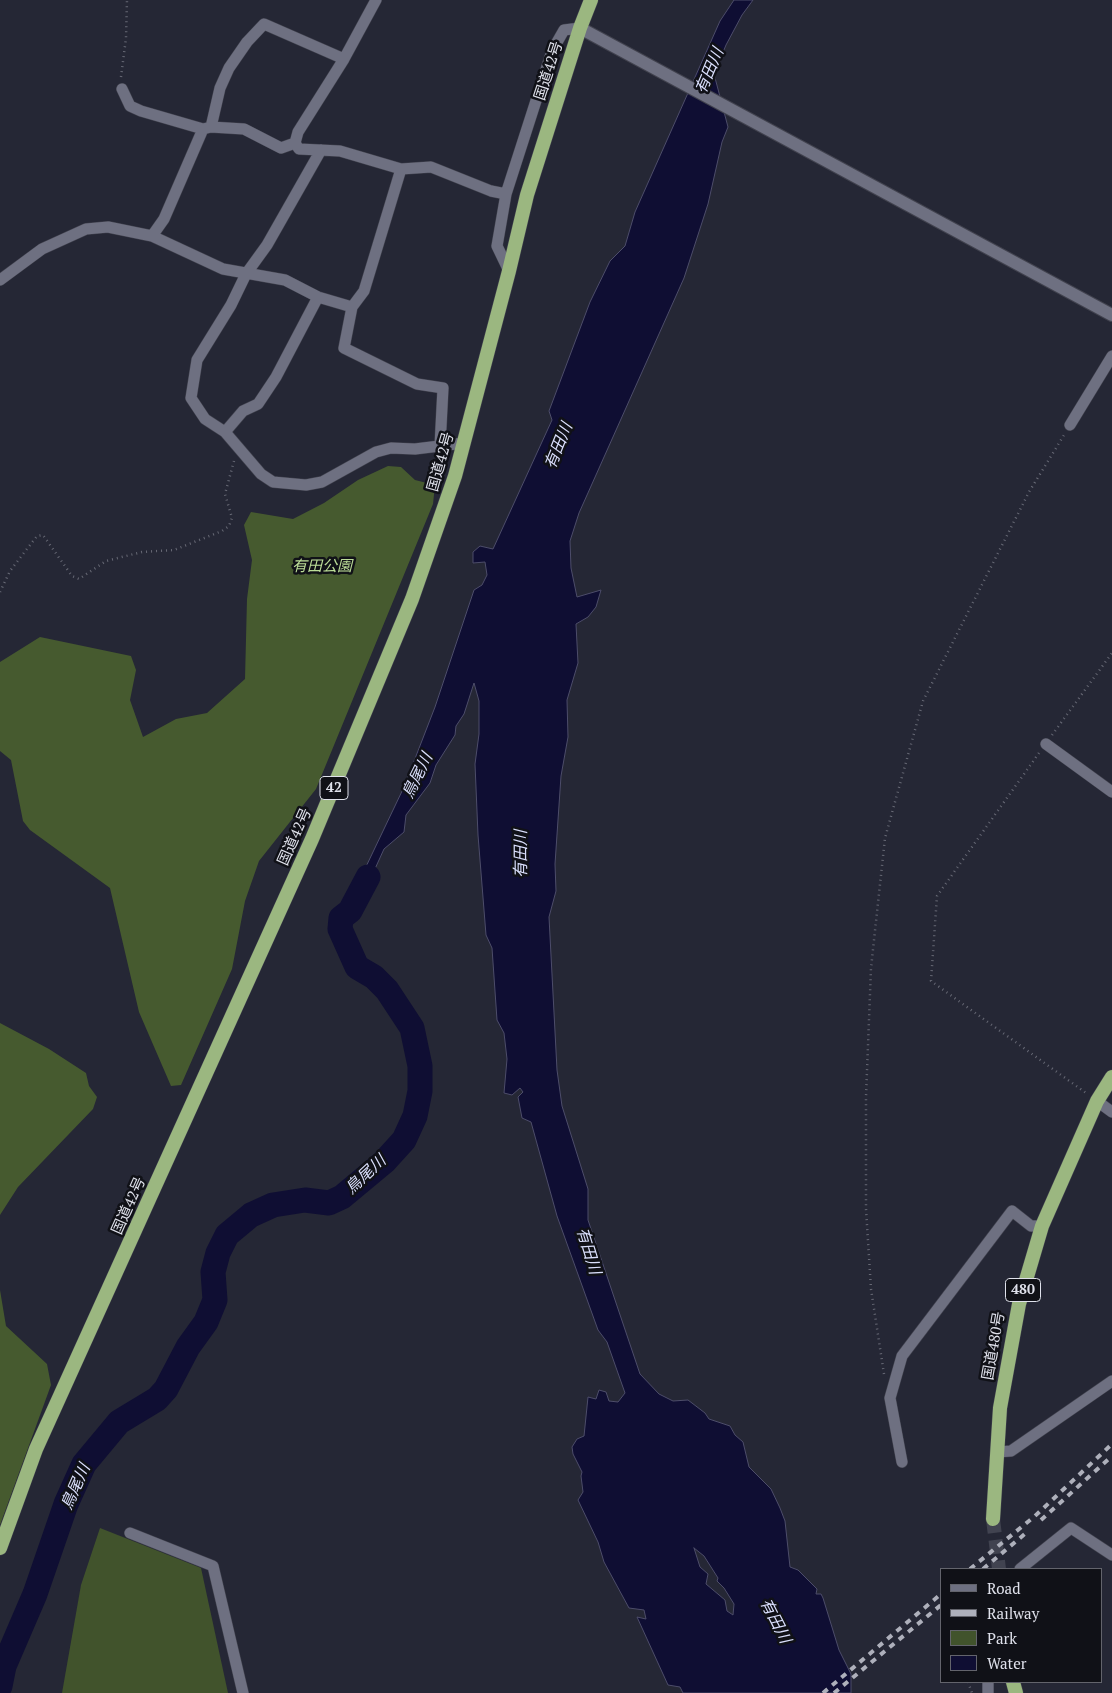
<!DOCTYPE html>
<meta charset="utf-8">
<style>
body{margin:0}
#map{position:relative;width:1112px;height:1693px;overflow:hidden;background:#252735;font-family:"PT Serif",serif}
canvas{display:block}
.legend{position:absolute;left:940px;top:1568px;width:162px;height:115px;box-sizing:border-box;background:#101117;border:1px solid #63646c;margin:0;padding:6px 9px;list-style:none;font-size:15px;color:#dfe1eb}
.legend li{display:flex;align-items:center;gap:10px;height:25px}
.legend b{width:25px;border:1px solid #63646c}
</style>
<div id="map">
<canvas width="1112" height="1693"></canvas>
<ul class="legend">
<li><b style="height:6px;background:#6e7081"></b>Road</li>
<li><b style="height:6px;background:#aeb0bb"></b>Railway</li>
<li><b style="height:14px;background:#41532c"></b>Park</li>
<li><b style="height:14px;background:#0f0e33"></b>Water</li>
</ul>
</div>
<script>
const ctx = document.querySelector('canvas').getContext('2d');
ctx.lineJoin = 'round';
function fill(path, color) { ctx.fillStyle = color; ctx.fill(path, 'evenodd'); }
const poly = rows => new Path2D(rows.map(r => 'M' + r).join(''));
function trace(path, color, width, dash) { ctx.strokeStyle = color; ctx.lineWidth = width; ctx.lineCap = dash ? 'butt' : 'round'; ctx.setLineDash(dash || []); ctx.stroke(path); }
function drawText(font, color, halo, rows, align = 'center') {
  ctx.font = font + ' "PT Serif","Noto Sans JP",serif'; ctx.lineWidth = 5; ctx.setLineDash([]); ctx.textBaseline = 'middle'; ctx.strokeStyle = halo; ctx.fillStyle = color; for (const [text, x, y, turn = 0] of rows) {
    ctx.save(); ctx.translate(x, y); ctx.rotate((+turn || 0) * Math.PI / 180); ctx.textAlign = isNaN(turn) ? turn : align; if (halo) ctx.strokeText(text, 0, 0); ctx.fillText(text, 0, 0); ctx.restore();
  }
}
const green = poly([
 [100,1528,201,1568,228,1693,62,1693,81,1585]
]);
const forest = poly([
 [388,466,401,467,415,480,435,485,433,504,316,789,259,861,245,901,232,969,181,1085,171,1086,139,1012,110,888,30,830,23,821,11,760,0,751,0,662,40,637,131,656,136,670,130,700,143,737,176,719,207,713,245,679,247,599,252,560,244,525,251,512,293,519,324,503,358,480],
 [0,1023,49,1049,86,1073,89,1086,97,1097,93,1109,18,1187,0,1215],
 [0,1290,6,1326,47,1364,51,1385,0,1525]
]);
const water = poly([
 [734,0,753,0,742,15,726,45,714,74,728,127,722,142,708,204,684,278,579,513,570,541,571,568,577,597,601,590,596,607,588,617,576,624,578,663,567,700,568,737,561,776,555,864,556,891,549,917,557,1070,562,1106,588,1189,588,1220,640,1374,659,1394,673,1401,688,1400,705,1413,709,1419,730,1426,735,1435,743,1442,749,1467,771,1489,780,1508,785,1521,790,1567,798,1570,817,1589,816,1594,821,1594,823,1598,839,1650,851,1674,851,1693,683,1693,680,1687,668,1685,637,1617,646,1619,644,1610,629,1608,604,1562,598,1542,578,1500,583,1492,581,1476,582,1472,573,1454,572,1447,577,1439,584,1436,588,1397,596,1399,599,1390,606,1392,609,1401,618,1402,625,1393,607,1342,598,1330,557,1216,531,1122,522,1118,518,1097,523,1092,520,1088,512,1095,504,1093,507,1059,504,1033,497,1020,492,948,486,935,478,835,475,764,479,734,479,701,474,683,464,714,456,726,455,735,436,765,430,783,406,815,404,832,384,849,374,871,371,891,353,909,352,896,404,787,435,707,474,590,482,585,487,575,485,562,473,563,473,552,480,546,493,549,552,420,549,411,590,302,610,261,625,246,635,212,720,21,734,0],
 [694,1548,704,1556,718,1578,717,1581,724,1588,734,1604,733,1615,727,1611,725,1600,706,1584,708,1574,700,1567,694,1548]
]);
const river = poly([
 [0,1686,4,1666,35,1594,66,1504,84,1464,119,1422,157,1399,166,1389,188,1347,206,1322,215,1300,213,1272,218,1253,227,1235,251,1215,273,1205,305,1200,329,1203,342,1197,384,1162,404,1140,415,1116,420,1091,420,1066,412,1028,387,990,374,977,357,967,340,929,341,918,350,911,368,877]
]);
const trunkTunnel = poly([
 [993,1519,999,1569]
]);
const path = poly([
 [121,77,126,38,127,0],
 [0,592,10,571,37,536,43,535,72,576,79,579,106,561,142,552,174,550,222,531,229,526,232,518,225,494,234,461],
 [1052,735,1112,653],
 [1039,753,937,896,931,981,1086,1093],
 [884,1374,871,1289,866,1209,866,1097,871,968,885,838,923,701,1029,492,1064,435],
 [968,1682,972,1693]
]);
const minor = poly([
 [344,59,264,24,247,42,229,68,220,88,211,127,244,129,281,148,295,143,299,149,340,151,401,169],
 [122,89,130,106,141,111,203,129],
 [295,143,298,132,344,59,376,0],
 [152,236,223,269,285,280,318,297,352,307],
 [509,271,497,246,506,194,552,51,564,30,580,28],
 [0,280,42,249,86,229,108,227,152,236,164,219,203,129,211,127],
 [318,297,276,377,258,404,243,411,225,432,261,474,273,482,306,485,322,482,376,452,391,448,415,449,464,443],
 [1070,425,1112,356],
 [225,432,205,419,191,398,197,360,231,305,246,274,267,245,321,150],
 [440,446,443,388,417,384,344,348,352,307,364,291,401,169,431,167,491,191,506,194],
 [1046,744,1112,792],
 [1097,1101,1112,1112],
 [997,1452,1011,1451,1112,1381],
 [902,1462,890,1398,902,1356,1012,1211,1031,1226,1042,1226],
 [130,1533,213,1566,243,1693],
 [1020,1569,1071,1528,1112,1555],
 [988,1693,988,1682]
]);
const tertiary = poly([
 [580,28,1112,315]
]);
const trunk = poly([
 [993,1519,1000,1408,1019,1304,1042,1226,1097,1101,1112,1077],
 [0,1548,36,1449,312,839,412,599,455,476,509,271,527,195,580,28,591,0],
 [1013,1682,1016,1693]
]);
const rail = poly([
 [1041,1520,1112,1456],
 [970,1569,1035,1516,1112,1444],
 [983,1569,1026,1533],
 [823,1693,941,1594],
 [834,1693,941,1605]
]);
const shields = [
 [334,788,28],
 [1023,1290,35]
];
const shieldNames = [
 ["42",334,788],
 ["480",1023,1290]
];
const streetNames = [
 ["国道42号",549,71,-72],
 ["国道42号",441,462,-74],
 ["国道42号",295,837,-66],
 ["国道42号",129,1206,-66],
 ["国道480号",994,1346,-80]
];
const parkNames = [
 ["有田公園",322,567]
];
const waterNames = [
 ["有田川",710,71,-67],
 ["有田川",559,446,-68],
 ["鳥尾川",418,776,-64],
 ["有田川",521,854,-90],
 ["鳥尾川",366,1175,-43],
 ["有田川",588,1251,73],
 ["鳥尾川",76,1487,-66],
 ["有田川",775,1621,63]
];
fill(green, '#41532c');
fill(forest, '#465a2f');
fill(water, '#0f0e33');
trace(water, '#4d4d6a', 1);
trace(river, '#0f0e33', 25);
trace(trunkTunnel, '#414350', 14, [14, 7]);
trace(minor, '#41424e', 12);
trace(tertiary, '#41424e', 14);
trace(trunk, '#41424e', 15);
trace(path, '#676975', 2.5, [1, 4]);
trace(minor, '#6e7081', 11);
trace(tertiary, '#6e7081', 12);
trace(trunk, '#9bb780', 14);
trace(rail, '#aeb0bb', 4, [6, 6]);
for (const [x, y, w] of shields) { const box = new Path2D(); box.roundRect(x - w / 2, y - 11.5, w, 23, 4); ctx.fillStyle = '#101117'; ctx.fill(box); trace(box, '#dfe1eb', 1); }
drawText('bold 14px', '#dfe1eb', null, shieldNames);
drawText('15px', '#dfe1eb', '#101117', streetNames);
drawText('italic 15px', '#bcde98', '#101117', parkNames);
drawText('italic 16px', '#dadffc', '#101117', waterNames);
</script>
